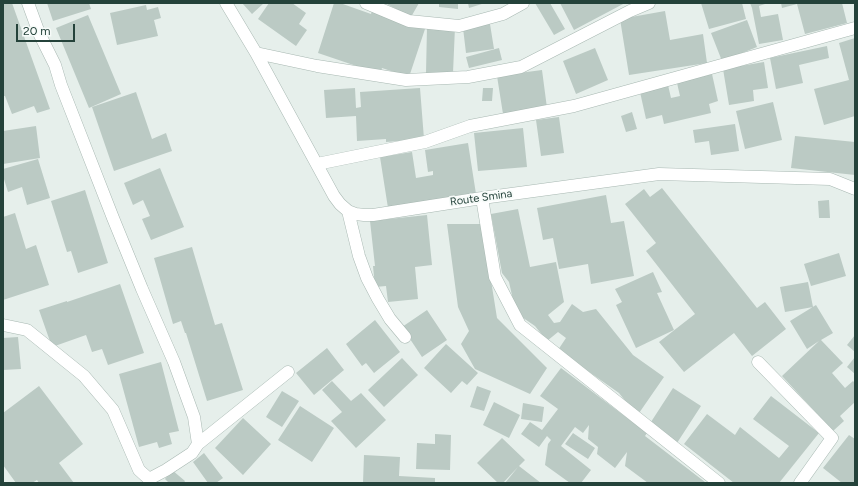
<!DOCTYPE html>
<style>
body{margin:0}
#map{position:relative;width:858px;height:486px;overflow:hidden;background:#e6efeb;font-family:Figtree,sans-serif}
canvas{display:block}
.frame{position:absolute;inset:0;border:4px solid #24423a;pointer-events:none}
.scale{position:absolute;left:16px;top:24px;width:59px;height:18px;box-sizing:border-box;border:2px solid #24423a;border-top:0;padding-left:5px;font-size:12px;line-height:14px;white-space:nowrap;color:#24423a;-webkit-text-stroke:3px #f7fbf9;paint-order:stroke}
</style>
<div id="map">
<canvas width="858" height="486"></canvas>
<div class="frame"></div>
<div class="scale">20 m</div>
</div>
<script>
const ctx = document.querySelector('canvas').getContext('2d');
ctx.lineJoin = 'round';
function fill(path, color) { ctx.fillStyle = color; ctx.fill(path, 'evenodd'); }
const poly = rows => new Path2D(rows.map(r => 'M' + r).join(''));
function trace(path, color, width, dash) { ctx.strokeStyle = color; ctx.lineWidth = width; ctx.lineCap = dash ? 'butt' : 'round'; ctx.setLineDash(dash || []); ctx.stroke(path); }
function drawText(font, color, halo, rows, align = 'center') {
  ctx.font = font + ' Figtree,sans-serif'; ctx.lineWidth = 3.5; ctx.setLineDash([]); ctx.textBaseline = 'middle'; ctx.strokeStyle = halo; ctx.fillStyle = color; for (const [text, x, y, turn = 0] of rows) {
    ctx.save(); ctx.translate(x, y); ctx.rotate((+turn || 0) * Math.PI / 180); ctx.textAlign = isNaN(turn) ? turn : align; if (halo) ctx.strokeText(text, 0, 0); ctx.fillText(text, 0, 0); ctx.restore();
  }
}
const building = poly([
 [3,3,12,3,50,109,37,113,34,106,12,114,5,96,3,96],
 [47,3,89,3,91,9,53,21],
 [242,3,264,3,252,14],
 [269,3,292,3,306,13,299,24,307,30,296,46,258,19],
 [334,3,340,3,371,14,372,11,425,29,409,77,382,68,380,74,318,53],
 [385,3,419,3,411,17],
 [439,3,458,3,458,9,439,7],
 [468,3,485,3,469,8],
 [535,3,550,3,565,29,554,35],
 [560,3,625,3,574,30],
 [701,3,742,3,746,19,709,29],
 [750,3,768,3,759,6,761,17,778,14,783,40,759,44,752,8],
 [781,3,842,3,847,23,805,34,797,4,782,8],
 [146,5,147,10,158,7,161,18,154,20,158,36,117,45,110,13],
 [665,11,670,40,703,34,707,63,629,75,620,19],
 [88,15,121,94,89,108,56,28],
 [747,20,757,47,722,61,711,33],
 [490,24,494,49,466,53,463,28],
 [427,27,455,27,453,73,426,73],
 [855,38,855,116,824,125,814,89,849,80,839,43],
 [827,46,829,58,799,65,803,83,776,89,770,58],
 [499,48,502,60,469,68,466,57],
 [595,48,608,80,576,94,563,61],
 [764,62,768,88,753,90,754,101,729,105,723,69],
 [542,70,547,108,503,114,497,76],
 [712,74,718,101,709,104,711,113,664,124,662,115,646,119,640,92,668,85,671,98,680,96,677,83],
 [355,88,356,108,361,107,360,92,420,88,424,139,386,142,386,139,357,141,356,116,326,118,324,90],
 [483,88,493,88,492,101,482,101],
 [136,92,152,139,166,133,172,151,114,171,92,107],
 [773,102,782,140,745,149,736,111],
 [632,112,637,129,626,132,621,116],
 [559,117,564,153,541,156,536,120],
 [735,124,739,151,711,155,709,141,695,143,693,130],
 [36,126,40,158,3,164,3,131],
 [523,128,527,167,478,171,474,133],
 [795,136,855,142,855,175,791,168],
 [468,143,476,194,388,208,380,157,412,152,416,178,433,175,433,171,428,172,425,150],
 [38,159,50,198,27,205,22,187,8,192,3,176,3,169],
 [160,168,184,227,151,240,142,219,150,216,143,200,133,205,124,183],
 [662,188,757,308,765,302,786,329,752,356,734,333,684,372,659,342,695,314,646,251,656,243,625,204,644,189,650,197],
 [85,190,108,263,78,273,71,251,67,252,51,201],
 [606,195,611,223,624,221,634,276,591,284,588,264,559,269,553,238,543,240,537,208],
 [829,200,830,218,819,218,818,201],
 [518,209,530,267,556,262,564,302,548,315,554,323,560,322,572,304,583,312,596,309,633,355,664,377,637,416,619,393,558,350,566,338,558,332,547,341,535,326,516,313,509,282,502,273,491,214],
 [15,213,26,249,36,245,49,285,3,300,3,217],
 [427,215,432,265,415,267,418,299,388,302,386,286,375,287,373,266,375,266,370,221],
 [447,224,482,224,497,318,547,368,530,394,475,369,461,344,469,331,458,307],
 [192,247,215,325,222,323,243,390,207,401,186,333,185,333,181,321,173,324,154,258],
 [839,253,846,276,811,286,804,264],
 [653,272,662,292,657,293,674,330,636,348,616,305,622,302,615,289],
 [808,282,813,307,785,312,780,287],
 [120,284,144,353,108,365,102,349,92,352,86,335,52,347,39,310,67,301,67,302],
 [816,305,833,333,821,340,843,363,832,373,845,388,853,381,855,383,855,402,840,416,844,421,833,431,782,376,819,341,807,349,790,321],
 [427,310,447,340,422,357,402,327],
 [375,320,400,352,374,373,366,363,362,366,346,344],
 [855,335,855,352,847,345],
 [18,337,21,369,3,370,3,338],
 [446,344,478,373,467,385,462,381,451,393,424,368],
 [327,348,344,370,314,395,296,373],
 [855,357,855,374,847,367],
 [402,358,418,375,384,407,368,390],
 [161,362,179,431,169,433,172,444,159,448,157,442,139,447,119,374],
 [561,368,647,433,645,436,705,482,705,483,648,483,625,466,627,452,615,468,597,454,598,447,588,439,589,425,583,433,575,427,561,446,591,470,581,483,570,483,545,465,548,444,551,440,547,436,539,447,521,434,530,422,542,430,558,409,540,396],
 [332,381,351,401,361,393,386,420,356,448,331,421,342,412,322,390],
 [39,386,83,444,59,463,74,483,39,483,37,480,32,483,16,483,3,465,3,413],
 [477,386,491,391,484,411,470,407],
 [673,388,701,406,677,443,649,425],
 [282,391,299,401,282,427,266,417],
 [771,396,819,433,779,483,734,483,684,444,707,414,735,435,740,427,779,458,789,446,753,419],
 [494,402,520,415,509,438,483,425],
 [523,403,544,407,542,422,521,419],
 [300,406,334,428,312,462,278,440],
 [243,418,271,444,243,475,215,448],
 [573,433,595,448,588,459,565,444],
 [435,434,451,435,450,470,416,469,417,443,435,444],
 [849,435,855,439,855,483,842,483,823,468],
 [502,438,525,460,519,466,541,483,505,483,518,467,503,483,498,483,477,463],
 [204,453,223,478,216,483,208,483,193,462],
 [364,455,400,457,399,476,435,478,435,483,363,483],
 [172,470,185,481,184,483,169,483,165,479]
]);
const street = poly([
 [226,3,256,53,334,196,340,204,348,211,356,214,364,215,373,215,482,198,659,174,830,179,855,189],
 [366,3,409,21,459,26,503,14,523,3],
 [256,53,317,66,406,80,468,77,521,67,630,11,649,3],
 [317,164,425,142,470,126,574,106,855,28],
 [482,198,495,277,520,325,719,483],
 [348,211,359,256,367,278,378,299,390,319,405,337],
 [3,325,27,330,84,376,113,410,139,470,149,479,166,470,192,453,198,444,194,417,174,362,142,289,113,218,61,85,55,65,39,33,28,3],
 [758,362,832,438,800,483],
 [198,444,288,372]
]);
const streetNames = [
 ["Route Smina",481,198,-8]
];
fill(building, '#bbcac4');
trace(street, '#a8b8b2', 13);
trace(street, '#fff', 12);
drawText('11px', '#24423a', '#f7fbf9', streetNames);
</script>
